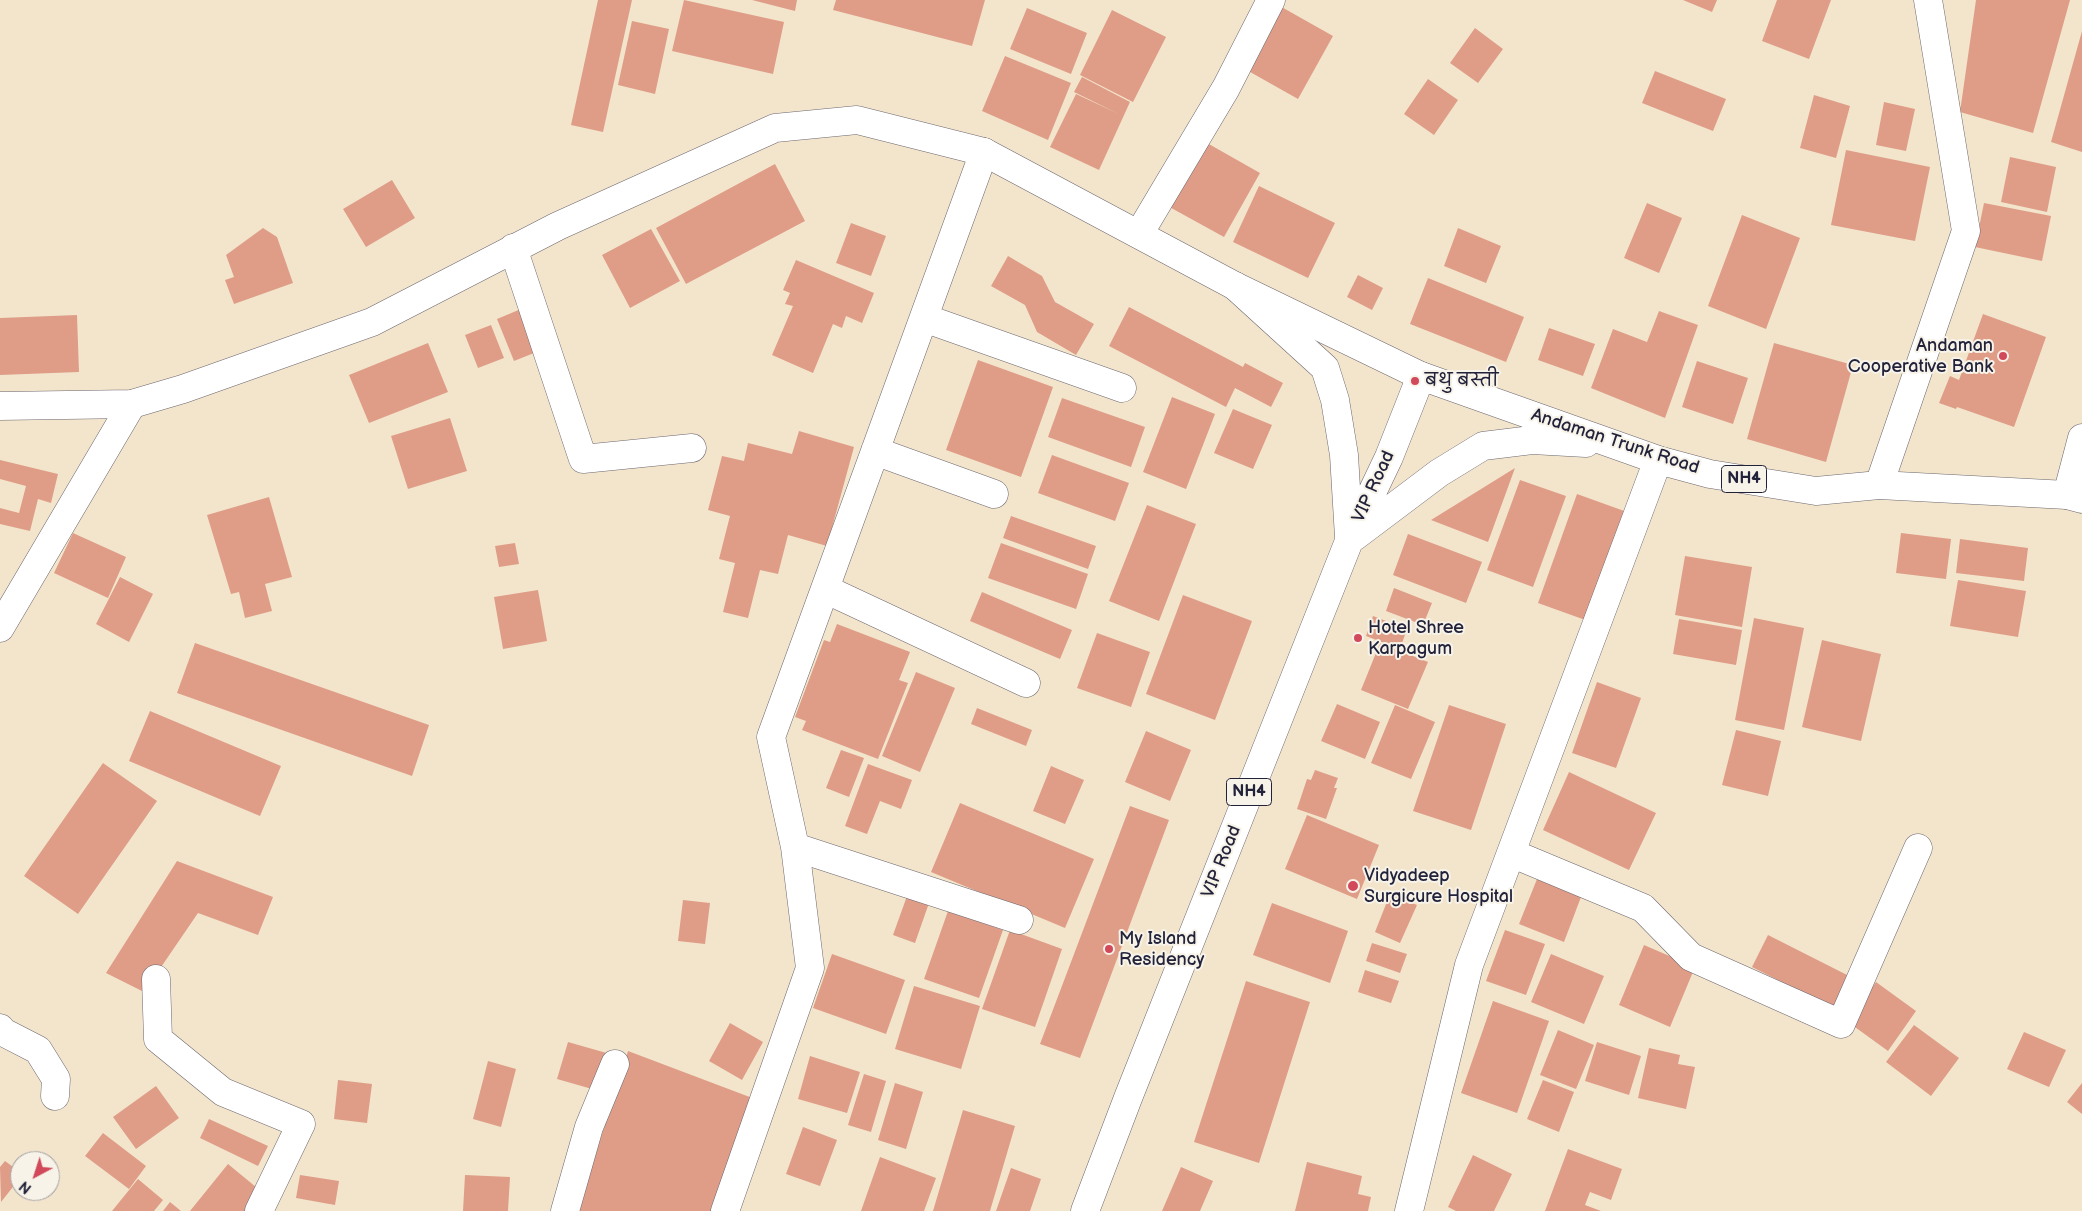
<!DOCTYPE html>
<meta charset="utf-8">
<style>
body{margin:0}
#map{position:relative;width:2082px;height:1211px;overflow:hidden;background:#f3e5cc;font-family:"Balsamiq Sans",sans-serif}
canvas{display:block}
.north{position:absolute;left:10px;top:1151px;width:50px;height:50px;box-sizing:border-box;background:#f7f3e8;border:1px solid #a29fa3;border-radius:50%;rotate:220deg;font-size:14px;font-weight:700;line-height:20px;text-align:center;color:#22223b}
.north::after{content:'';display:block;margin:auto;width:18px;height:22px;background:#d1495b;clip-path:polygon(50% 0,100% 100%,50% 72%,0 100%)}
</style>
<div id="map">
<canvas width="2082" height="1211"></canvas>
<div class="north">N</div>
</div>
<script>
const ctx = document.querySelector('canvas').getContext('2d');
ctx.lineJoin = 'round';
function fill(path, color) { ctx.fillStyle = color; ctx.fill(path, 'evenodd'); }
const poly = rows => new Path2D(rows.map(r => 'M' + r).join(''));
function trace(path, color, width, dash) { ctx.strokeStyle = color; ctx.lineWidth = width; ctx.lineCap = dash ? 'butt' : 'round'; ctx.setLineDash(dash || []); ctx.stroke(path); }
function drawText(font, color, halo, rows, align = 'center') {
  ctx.font = font + ' "Balsamiq Sans","Playpen Sans Deva",sans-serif'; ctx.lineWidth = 4; ctx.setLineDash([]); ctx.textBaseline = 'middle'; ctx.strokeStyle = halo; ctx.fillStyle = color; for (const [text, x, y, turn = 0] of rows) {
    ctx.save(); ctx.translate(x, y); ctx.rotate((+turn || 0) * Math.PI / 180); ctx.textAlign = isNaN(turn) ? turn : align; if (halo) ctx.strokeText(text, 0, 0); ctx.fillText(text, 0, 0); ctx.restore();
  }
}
const building = poly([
 [598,0,632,0,603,132,571,125],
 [684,0,784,22,773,74,672,51],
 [752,0,797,0,795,11],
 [836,0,985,0,972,46,833,10],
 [1683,0,1717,0,1712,12],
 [1777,0,1831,0,1809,59,1762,41],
 [1976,0,2070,0,2033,133,1960,112],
 [1278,5,1333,36,1298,99,1243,68],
 [1027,8,1087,33,1071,74,1010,49],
 [1112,10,1166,37,1133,102,1080,75],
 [632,21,669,29,655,94,618,85],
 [1475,28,1503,49,1478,83,1450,63],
 [2082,31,2082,152,2051,142],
 [1005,56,1071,83,1048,140,982,111],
 [1655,71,1726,99,1713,131,1642,103],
 [1082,77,1130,102,1099,170,1050,147,1076,94,1119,114,1074,92],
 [1428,79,1458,100,1434,135,1404,114],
 [1814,95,1850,106,1836,158,1800,148],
 [1884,102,1915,109,1906,151,1876,145],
 [1200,139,1260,173,1224,237,1164,204],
 [1846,150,1930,167,1915,241,1831,225],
 [2010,157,2056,167,2047,212,2001,202],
 [775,164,805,221,686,284,656,228],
 [392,180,415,218,366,247,343,209],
 [1259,186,1335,223,1308,278,1233,242],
 [1647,203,1682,218,1659,273,1624,258],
 [1984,203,2051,216,2042,261,1975,247],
 [1742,215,1800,238,1766,329,1708,306],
 [851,223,886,236,871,276,836,263],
 [263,228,277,237,293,283,234,304,225,280,234,277,226,255],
 [1458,228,1501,246,1486,283,1444,266],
 [651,229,680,281,630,308,602,255],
 [1008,256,1042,276,1055,302,1094,324,1076,355,1037,332,1025,305,991,286],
 [796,260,874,293,862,323,846,316,842,328,833,324,813,373,772,355,793,306,785,304,790,293,783,290],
 [1358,275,1383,288,1372,310,1347,297],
 [1428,278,1524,317,1506,362,1410,324],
 [1129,307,1243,367,1245,363,1283,383,1271,407,1235,388,1226,407,1109,346],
 [521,309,539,351,514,361,497,319],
 [1659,311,1698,325,1665,418,1591,388,1613,329,1647,342],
 [1983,314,2046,337,2014,427,1957,407,1956,409,1939,403,1950,376,1959,380],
 [77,315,79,372,0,375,0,318],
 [491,325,504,358,478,368,465,335],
 [1549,328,1595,344,1583,376,1538,360],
 [428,343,448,392,369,423,349,375],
 [1774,343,1853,365,1826,462,1747,439],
 [978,360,1053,387,1021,477,946,450],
 [1697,361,1748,378,1733,424,1682,407],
 [1172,397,1215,414,1186,489,1143,472],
 [1062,398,1145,427,1131,467,1048,437],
 [1233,409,1272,425,1253,469,1214,453],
 [450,418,467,471,408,489,391,436],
 [799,431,854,447,827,546,788,535,778,574,760,570,748,618,723,612,735,563,719,559,730,516,708,510,722,456,744,461,748,443,792,454],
 [1052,455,1129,483,1115,521,1038,493],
 [0,460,58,474,51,503,38,499,30,531,0,524,0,508,19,513,26,486,0,479],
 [1515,468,1488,542,1431,520],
 [1520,480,1566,496,1533,587,1487,570],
 [1577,494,1627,512,1588,621,1538,603],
 [269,497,292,577,265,584,272,611,245,618,239,592,231,594,207,515],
 [1147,505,1196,524,1159,621,1109,601],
 [1011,516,1096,546,1088,569,1003,538],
 [73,533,126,557,108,598,54,573],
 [1901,533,1951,539,1946,579,1896,573],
 [1408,534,1482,562,1466,603,1393,575],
 [1960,539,2028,548,2024,581,1956,573],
 [515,543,519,564,499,567,495,546],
 [1001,543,1088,574,1076,609,988,578],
 [1685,556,1752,567,1742,627,1675,615],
 [120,577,153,594,129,642,96,624],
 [1958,580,2026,591,2018,637,1950,626],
 [1394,588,1432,603,1423,625,1386,611],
 [538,590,547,641,503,649,494,597],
 [982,592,1072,630,1060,659,970,621],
 [1183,595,1252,621,1215,720,1146,694],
 [1373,616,1407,629,1400,649,1366,636],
 [1754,618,1804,628,1784,730,1735,720],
 [1679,619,1742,630,1736,665,1673,654],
 [837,624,910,652,899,680,908,683,878,759,802,730,806,721,795,717,824,640,830,642],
 [1097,633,1150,652,1131,707,1077,688],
 [1822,640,1881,654,1861,741,1802,727],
 [195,643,429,725,412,776,177,693],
 [1380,643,1428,662,1408,709,1361,690],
 [916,672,955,688,920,772,882,756],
 [1597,682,1641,698,1616,768,1572,753],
 [1337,704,1380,722,1365,759,1321,741],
 [1395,705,1435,722,1411,779,1371,763],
 [1449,705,1506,724,1471,830,1413,811],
 [977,708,1032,730,1026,746,971,724],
 [150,711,281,766,260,816,129,761],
 [1736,730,1781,741,1768,796,1722,785],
 [1146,731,1191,750,1170,801,1125,782],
 [841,750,864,758,849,797,826,788],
 [103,763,157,801,78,914,24,876],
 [868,764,912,780,901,809,880,801,867,834,845,826],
 [1051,766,1084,780,1065,824,1033,811],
 [1315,770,1338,778,1334,788,1337,788,1326,819,1297,809,1307,779,1311,780],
 [1569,772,1656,813,1629,870,1543,830],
 [960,803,1094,859,1065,928,931,872],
 [1130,806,1169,820,1080,1058,1040,1044],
 [1307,815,1379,845,1357,899,1285,869],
 [177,861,273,897,258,935,198,913,144,992,106,973],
 [1537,879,1581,897,1564,942,1519,924],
 [1390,894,1417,905,1400,943,1375,932],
 [907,896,929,903,915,943,893,935],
 [683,900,710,903,705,944,678,941],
 [1272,903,1348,931,1330,983,1253,955],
 [948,911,1003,930,979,998,924,979],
 [1010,930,1062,949,1035,1027,982,1009],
 [1505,930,1545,944,1526,995,1486,981],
 [1768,935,1857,980,1841,1012,1752,967],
 [1372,943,1407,954,1400,973,1366,961],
 [1644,945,1695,967,1670,1027,1619,1005],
 [832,954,905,980,886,1034,813,1008],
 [1551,954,1604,976,1584,1024,1531,1002],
 [1365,970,1399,981,1391,1003,1358,992],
 [1246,981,1310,1002,1259,1163,1194,1142],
 [1876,982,1916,1011,1888,1051,1848,1022],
 [914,986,980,1006,961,1069,895,1049],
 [1493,1001,1549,1021,1517,1113,1461,1093],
 [730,1023,763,1042,742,1080,709,1061],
 [1914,1025,1959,1058,1931,1096,1886,1062],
 [1558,1030,1594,1045,1576,1089,1540,1075],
 [2024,1032,2066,1050,2049,1087,2007,1069],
 [568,1042,610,1054,599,1091,557,1079],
 [1597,1042,1641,1056,1629,1095,1585,1081],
 [1649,1048,1680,1055,1678,1064,1695,1067,1686,1109,1638,1098],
 [628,1051,755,1099,711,1211,578,1211],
 [810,1056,860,1072,847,1113,798,1099],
 [488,1061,516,1069,501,1127,473,1119],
 [864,1074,886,1081,871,1132,848,1125],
 [338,1080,372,1084,367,1123,334,1119],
 [1543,1080,1574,1092,1559,1132,1527,1119],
 [895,1083,923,1092,906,1149,878,1140],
 [2082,1083,2082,1114,2067,1102],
 [156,1086,179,1118,136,1149,113,1117],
 [963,1110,1015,1126,990,1211,933,1211],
 [209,1119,268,1146,258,1166,200,1138],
 [803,1127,837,1140,820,1186,786,1174],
 [103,1133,146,1166,129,1189,85,1156],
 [1568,1149,1622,1169,1611,1200,1590,1192,1585,1205,1601,1211,1545,1211],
 [1473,1155,1512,1174,1494,1211,1456,1211,1448,1207],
 [880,1157,936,1178,924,1211,861,1211],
 [5,1161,20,1172,20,1178,1,1202,0,1167],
 [1307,1162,1362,1176,1358,1194,1371,1197,1368,1211,1295,1211],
 [228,1164,262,1192,247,1211,190,1211],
 [1181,1167,1213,1181,1200,1211,1162,1211],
 [1011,1168,1041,1179,1030,1211,996,1211],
 [300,1175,339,1181,335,1205,296,1198],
 [465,1175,510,1177,508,1211,463,1211],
 [138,1179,163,1200,154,1211,112,1211],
 [170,1202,181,1211,163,1211]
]);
const minor = poly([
 [1139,234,1226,88,1271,0],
 [513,248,583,459,692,448],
 [924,318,1122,388],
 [875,451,994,494],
 [1879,485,1966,231,1928,0],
 [2067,495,2082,438],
 [825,589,1026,683],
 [0,628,132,404],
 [795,847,1019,920],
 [1511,853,1643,908,1691,957,1841,1024,1918,848],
 [156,979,158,1039,223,1092,301,1124,259,1211],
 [0,1028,3,1032,38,1050,56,1079,55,1096],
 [565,1211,589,1127,615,1064],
 [725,1211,810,968,795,847,771,737,984,152],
 [1409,1211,1469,965,1658,460]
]);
const major = poly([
 [0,406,132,404,183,389,372,322,558,226,775,128,857,120,984,152,1235,286,1421,376]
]);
const highway = poly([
 [1235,286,1325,368,1335,400,1344,455,1349,537],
 [1354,537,1439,473,1483,446,1532,440,1586,443],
 [1085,1211,1128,1098,1349,541,1389,457,1421,376,1658,460,1710,474,1816,491,1879,485,2067,495,2082,499]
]);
const markers = [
 [2003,356,5,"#d1495b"],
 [1415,381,5,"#d1495b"],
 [1358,638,5,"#d1495b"],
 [1353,886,6,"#d1495b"],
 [1109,949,5,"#d1495b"]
];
const shields = [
 [1744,479,45],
 [1249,792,45]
];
const shieldNames = [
 ["NH4",1744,479],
 ["NH4",1249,792]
];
const poiNames = [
 ["Andaman",1993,346,"right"],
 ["Cooperative Bank",1993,367,"right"],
 ["बथु बस्ती",1425,381],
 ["Hotel Shree",1368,628],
 ["Karpagum",1368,649],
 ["Vidyadeep",1364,876],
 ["Surgicure Hospital",1364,897],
 ["My Island",1119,939],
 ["Residency",1119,960]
];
const streetNames = [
 ["Andaman Trunk Road",1615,442,18],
 ["VIP Road",1374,487,-65],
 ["VIP Road",1222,862,-68]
];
fill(building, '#df9d87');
trace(minor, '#6b666e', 29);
trace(major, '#6b666e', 29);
trace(highway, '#6b666e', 29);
trace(minor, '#fff', 28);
trace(major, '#fff', 28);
trace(highway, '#fff', 28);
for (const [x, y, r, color] of markers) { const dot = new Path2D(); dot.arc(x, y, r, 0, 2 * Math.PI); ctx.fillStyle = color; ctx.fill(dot); trace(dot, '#f7f3e8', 2); }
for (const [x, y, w] of shields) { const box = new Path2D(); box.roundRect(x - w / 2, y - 13.5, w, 27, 4); ctx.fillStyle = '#f7f3e8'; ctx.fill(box); trace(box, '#22223b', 1); }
drawText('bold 16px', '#22223b', null, shieldNames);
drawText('18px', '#22223b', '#f7f3e8', poiNames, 'left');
drawText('18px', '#22223b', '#f7f3e8', streetNames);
</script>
